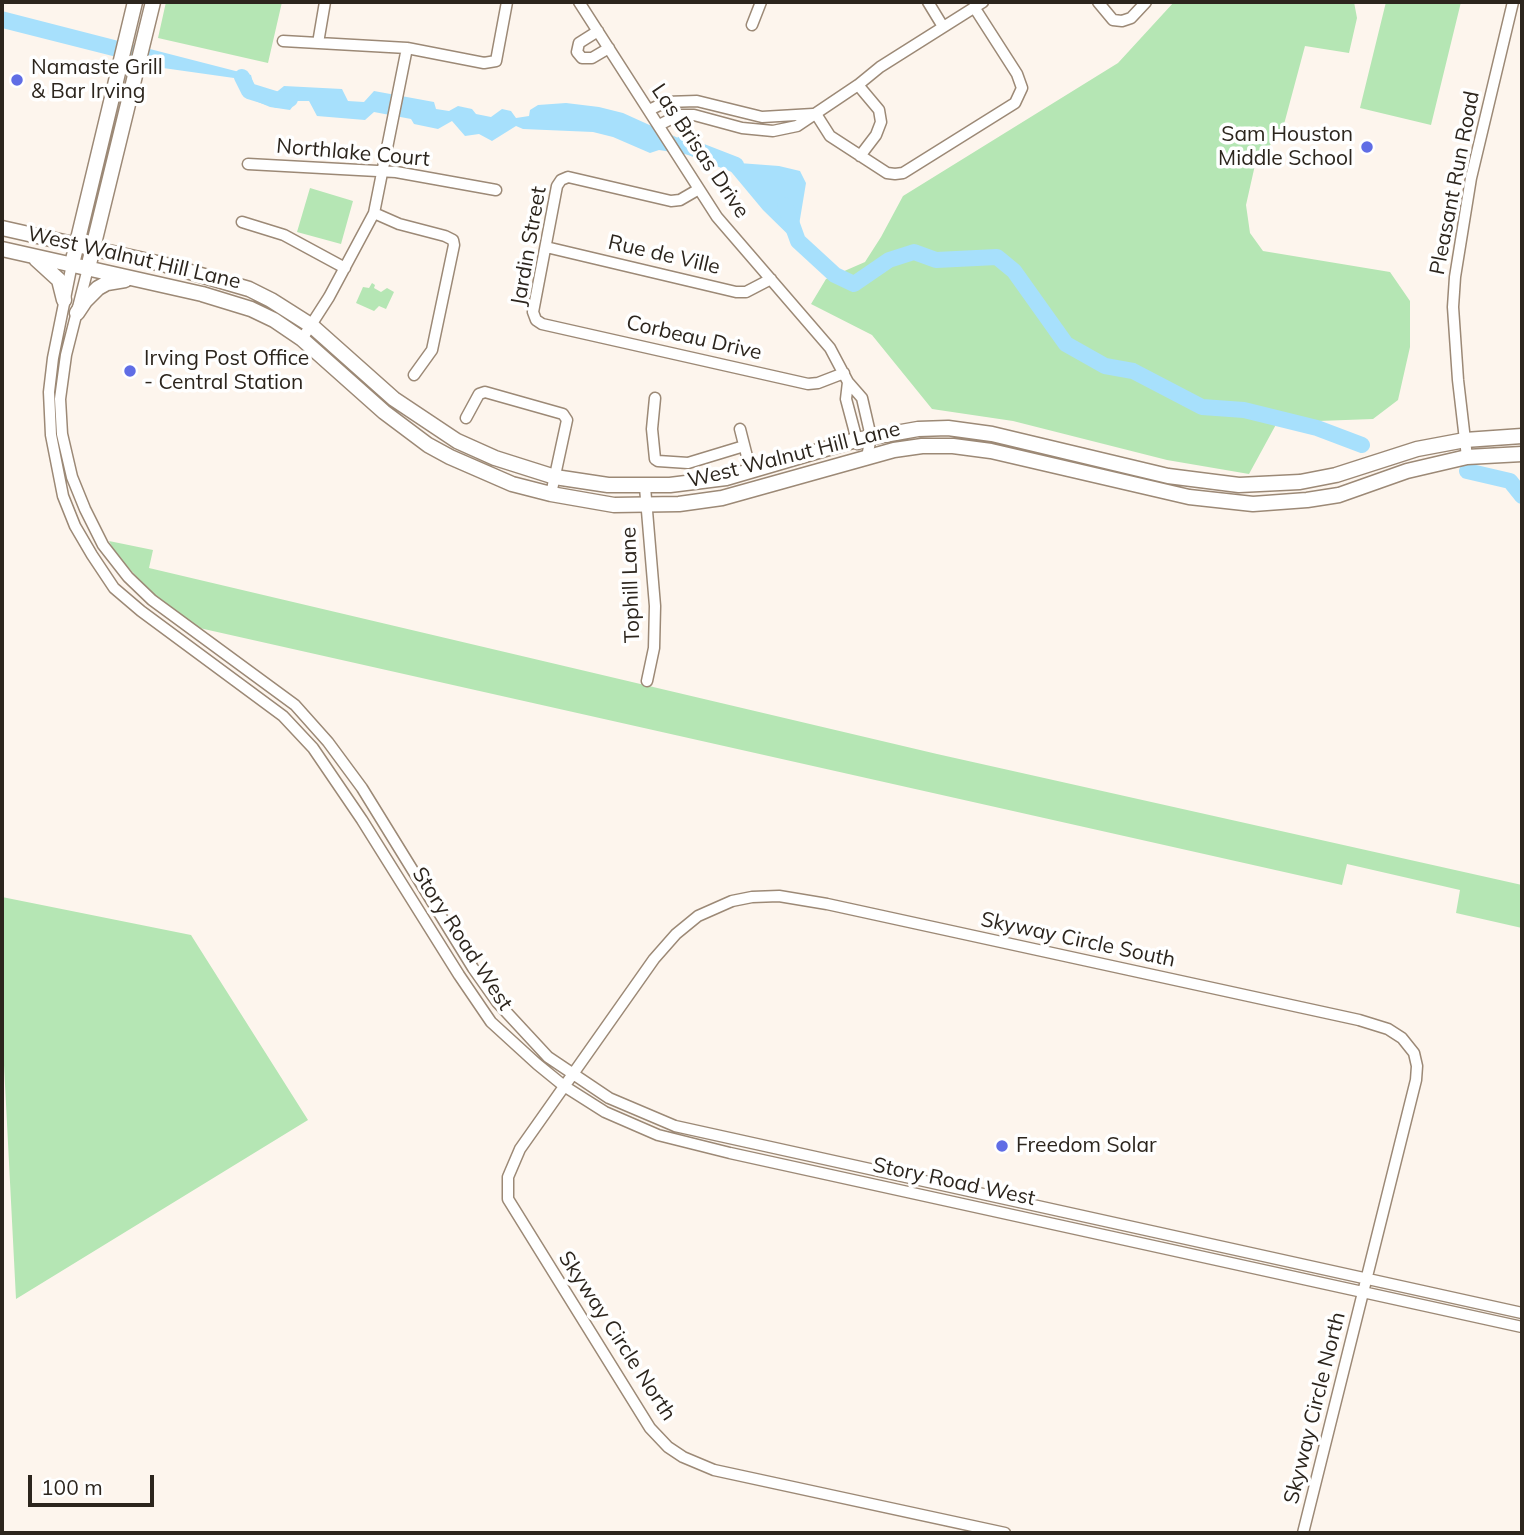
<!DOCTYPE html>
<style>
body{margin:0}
#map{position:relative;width:1524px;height:1535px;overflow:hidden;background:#fdf5ed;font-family:Mulish,sans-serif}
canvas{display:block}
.frame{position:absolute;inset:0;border:4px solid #2c251d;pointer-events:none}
.scale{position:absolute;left:28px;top:1475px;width:126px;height:32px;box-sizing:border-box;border:4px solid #2c251d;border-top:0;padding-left:9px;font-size:21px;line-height:24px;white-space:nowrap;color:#2c251d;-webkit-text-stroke:5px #fff;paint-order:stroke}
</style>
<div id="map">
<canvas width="1524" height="1535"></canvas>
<div class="frame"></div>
<div class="scale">100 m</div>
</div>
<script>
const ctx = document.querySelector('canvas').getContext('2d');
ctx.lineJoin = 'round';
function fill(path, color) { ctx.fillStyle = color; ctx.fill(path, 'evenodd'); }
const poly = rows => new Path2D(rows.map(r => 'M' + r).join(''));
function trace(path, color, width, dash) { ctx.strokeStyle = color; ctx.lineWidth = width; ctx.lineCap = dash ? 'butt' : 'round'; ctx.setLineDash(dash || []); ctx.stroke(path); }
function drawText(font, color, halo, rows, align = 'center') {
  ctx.font = font + ' Mulish,sans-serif'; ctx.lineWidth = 7; ctx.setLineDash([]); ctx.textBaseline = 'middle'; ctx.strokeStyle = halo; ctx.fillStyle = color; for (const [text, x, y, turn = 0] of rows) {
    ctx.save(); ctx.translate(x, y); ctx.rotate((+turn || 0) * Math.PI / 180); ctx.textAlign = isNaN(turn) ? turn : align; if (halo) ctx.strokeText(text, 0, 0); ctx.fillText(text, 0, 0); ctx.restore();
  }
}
const green = poly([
 [166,2,282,2,268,63,158,38],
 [1174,2,1354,2,1357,18,1349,53,1305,46,1283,128,1255,165,1246,205,1250,233,1263,251,1390,272,1410,301,1410,347,1398,400,1373,419,1318,421,1279,419,1249,474,1167,460,1013,421,932,409,872,335,811,304,826,279,865,262,881,237,903,196,1118,63],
 [1386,2,1461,2,1431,125,1360,108],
 [310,188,353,201,341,244,297,232],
 [372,283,375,285,374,288,381,292,387,288,394,292,386,309,379,306,374,311,356,303,363,287,369,288],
 [109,541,153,550,149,568,937,754,1522,885,1522,928,1456,913,1460,890,1347,864,1342,885,195,627,158,600,116,554],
 [2,897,191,935,308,1120,16,1299,2,1026]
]);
const water = poly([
 [2,11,251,75,257,99,268,99,284,86,342,89,348,101,364,102,374,91,434,102,436,109,449,111,458,106,472,109,476,114,491,117,502,109,511,111,516,118,529,116,530,110,538,105,566,103,599,107,623,113,687,142,708,154,739,163,779,166,800,171,806,183,799,225,785,225,819,252,813,259,763,210,728,168,697,156,659,150,650,153,613,137,593,132,523,129,516,126,492,141,479,134,465,136,452,121,438,129,414,124,411,119,374,112,365,120,317,116,309,101,297,101,290,110,270,107,244,96,245,88,242,82,234,78,156,67,2,28]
]);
const river = poly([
 [242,77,249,91,278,100,290,99],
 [682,144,736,165],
 [785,205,798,241,835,275,854,284,889,260,914,252,936,260,997,257,1014,271,1066,344,1105,366,1133,371,1202,407,1244,410,1317,428,1362,445],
 [1467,471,1510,481,1522,496]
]);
const minor = poly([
 [579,2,717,217,830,348,848,382,862,398,871,437,867,457],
 [928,2,942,25],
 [1098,2,1113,20,1122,21,1131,18,1146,2],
 [752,25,761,2],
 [598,31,579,43,577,52,582,58,592,58,609,48],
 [283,41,407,48,484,63,496,61,507,2],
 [318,43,325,2],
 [858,85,879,110,881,122,876,135,860,156],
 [649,110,666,102,697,101,762,117,813,114],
 [816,114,830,136,887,173,895,174,903,173,1015,103,1022,88,1017,74,974,7],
 [659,125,679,115,694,115,742,128,773,131,797,126,858,85,880,67,983,2],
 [248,164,396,172,496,190],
 [699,189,680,200,671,201,568,177,561,180,557,186,533,312,536,320,542,324,808,384,818,383,844,373],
 [374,213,399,224,445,236,453,240,454,245,432,350,414,375],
 [242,222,284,235,345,268],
 [546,247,736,292,746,292,771,279],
 [72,264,53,358,49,392,51,435,63,496,75,526,92,555,114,588,141,611,283,716,313,748,362,820,459,975,491,1022,537,1064,564,1086,605,1112,658,1135,730,1153,1522,1327],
 [88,268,66,355,60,399,62,434,72,477,85,509,103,545,128,577,152,600,295,705,328,742,362,788,473,968,497,1002,548,1057,609,1098,675,1126,1522,1313],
 [302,339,329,297,374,213,407,48],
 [848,382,846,399,858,444],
 [655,398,652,429,655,459,658,461,688,463,744,446],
 [466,418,479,394,485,392,563,414,567,420,551,494],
 [740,429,751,472],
 [1467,457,1458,380,1453,307,1455,277,1471,178,1513,2],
 [645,487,655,606,654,648,647,681],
 [1005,1533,714,1470,683,1457,668,1447,650,1428,508,1199,508,1177,520,1149,654,959,676,934,698,916,732,901,752,897,779,896,827,904,1359,1020,1388,1029,1402,1038,1414,1053,1417,1066,1416,1080,1303,1533]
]);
const major = poly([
 [2,228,166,265,249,289,271,300,312,326,394,399,457,441,495,458,555,477,608,485,670,485,726,478,856,440,918,429,948,428,992,434,1168,476,1239,485,1300,482,1336,475,1417,449,1465,440,1522,436],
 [2,249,202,294,251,309,274,320,302,339,384,412,428,445,450,457,512,484,551,494,614,505,679,504,722,498,894,450,922,446,953,446,991,451,1189,497,1253,504,1307,500,1339,495,1407,471,1467,457,1522,454],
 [36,259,59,280,64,300],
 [72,264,135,2],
 [88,268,153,2],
 [77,313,85,301,98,288,107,283,125,280]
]);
const markers = [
 [17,80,7,"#606de5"],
 [1367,147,7,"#606de5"],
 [130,371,7,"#606de5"],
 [1002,1146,7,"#606de5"]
];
const poiNames = [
 ["Namaste Grill",31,68],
 ["& Bar Irving",31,92],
 ["Sam Houston",1353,135,"right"],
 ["Middle School",1353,159,"right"],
 ["Irving Post Office",144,359],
 ["- Central Station",144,383],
 ["Freedom Solar",1016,1146]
];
const streetNames = [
 ["Las Brisas Drive",700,151,56],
 ["Northlake Court",353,153,5],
 ["Pleasant Run Road",1455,183,-79],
 ["Jardin Street",529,246,-80],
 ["Rue de Ville",664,255,13],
 ["West Walnut Hill Lane",134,258,13],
 ["Corbeau Drive",694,338,13],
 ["West Walnut Hill Lane",794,455,-14],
 ["Tophill Lane",631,585,-92],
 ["Story Road West",462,939,57],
 ["Skyway Circle South",1078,940,12],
 ["Story Road West",954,1182,12],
 ["Skyway Circle North",617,1336,57],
 ["Skyway Circle North",1315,1408,-76]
];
fill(green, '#b5e6b4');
fill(water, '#a7e0fc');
trace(river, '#a7e0fc', 16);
trace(minor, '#9c8976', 13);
trace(major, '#9c8976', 17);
trace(minor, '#fff', 10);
trace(major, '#fff', 14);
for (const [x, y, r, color] of markers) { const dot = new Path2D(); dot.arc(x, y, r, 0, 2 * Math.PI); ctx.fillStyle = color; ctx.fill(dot); trace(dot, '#fff', 2.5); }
drawText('21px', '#2c251d', '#fff', poiNames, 'left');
drawText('21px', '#2c251d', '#fff', streetNames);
</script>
